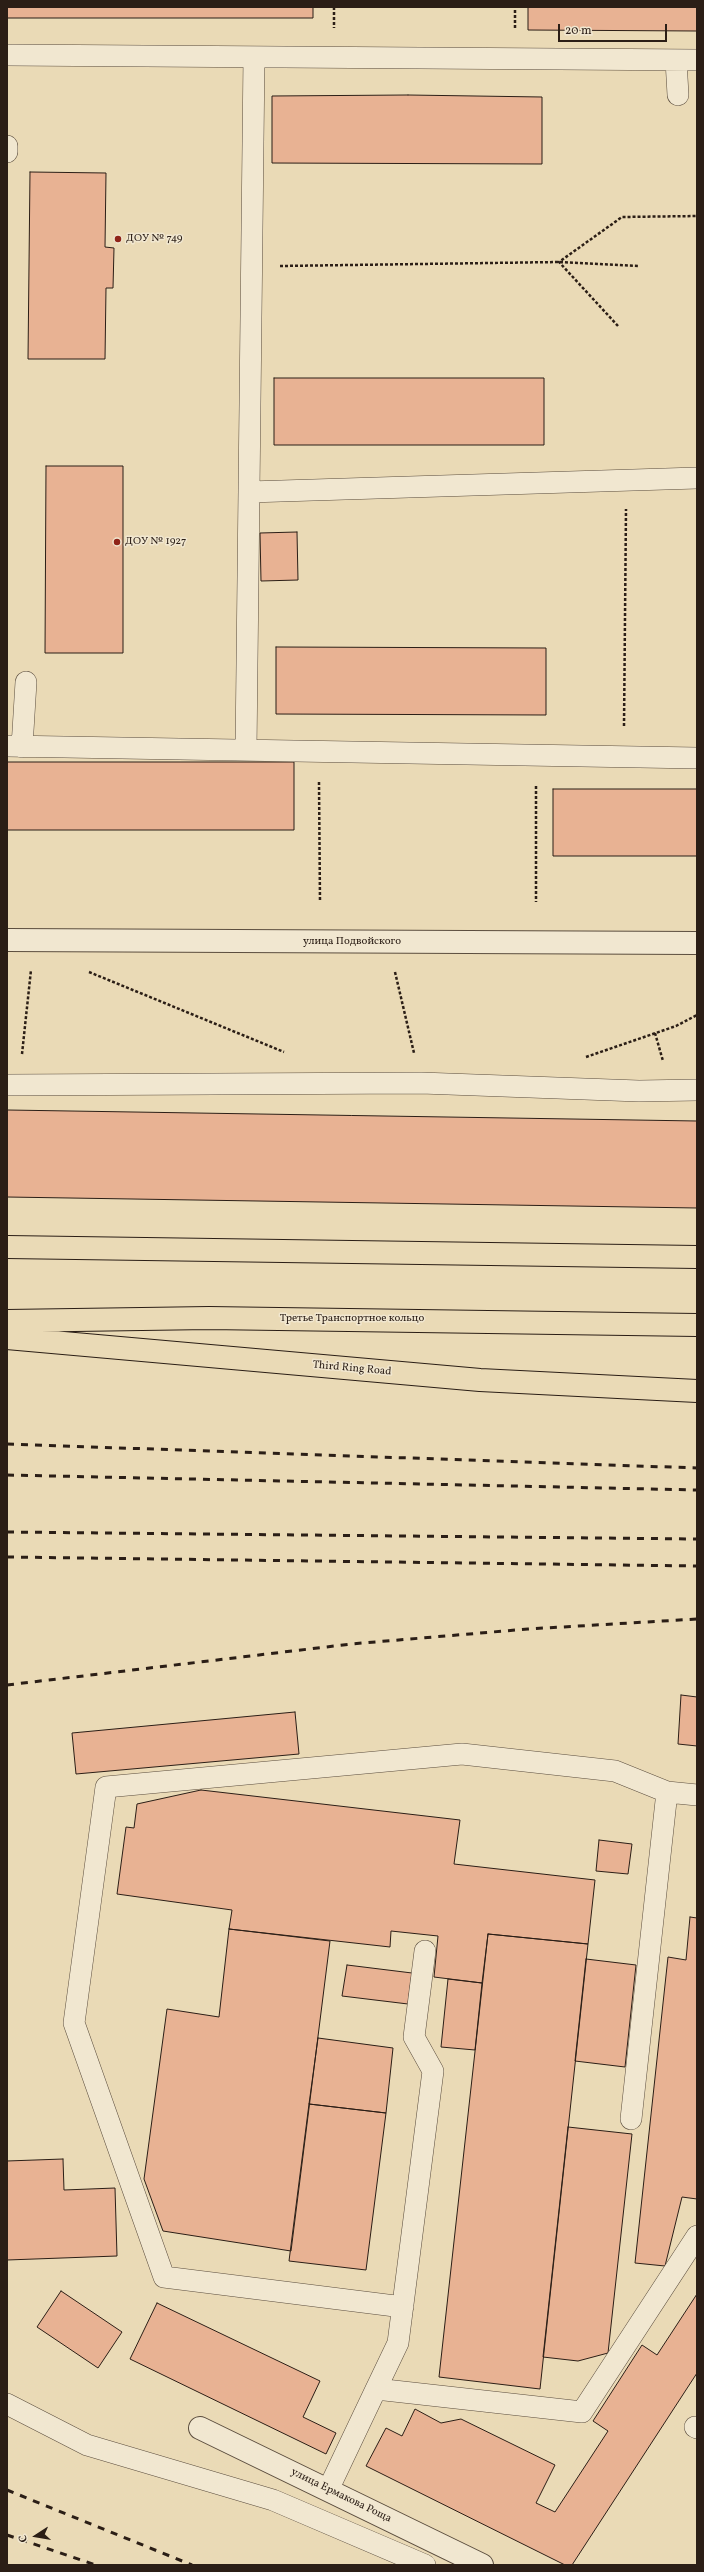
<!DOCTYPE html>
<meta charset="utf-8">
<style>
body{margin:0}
#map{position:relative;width:704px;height:2572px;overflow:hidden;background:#eadab6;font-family:Vollkorn,serif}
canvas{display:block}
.frame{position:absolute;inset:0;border:8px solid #2b1e16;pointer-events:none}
.north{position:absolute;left:16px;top:2516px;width:40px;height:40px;-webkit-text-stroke:3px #f1e7d0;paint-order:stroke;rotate:258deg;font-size:11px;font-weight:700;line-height:16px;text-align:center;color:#2b1e16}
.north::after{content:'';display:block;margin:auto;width:14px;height:18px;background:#2b1e16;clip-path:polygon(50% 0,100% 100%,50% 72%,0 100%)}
.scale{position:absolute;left:558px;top:24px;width:109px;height:18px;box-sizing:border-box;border:2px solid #2b1e16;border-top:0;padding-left:5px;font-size:12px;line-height:14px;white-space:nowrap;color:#2b1e16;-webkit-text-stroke:3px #f1e7d0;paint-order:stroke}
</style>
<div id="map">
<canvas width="704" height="2572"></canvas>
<div class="frame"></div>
<div class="north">С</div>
<div class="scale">20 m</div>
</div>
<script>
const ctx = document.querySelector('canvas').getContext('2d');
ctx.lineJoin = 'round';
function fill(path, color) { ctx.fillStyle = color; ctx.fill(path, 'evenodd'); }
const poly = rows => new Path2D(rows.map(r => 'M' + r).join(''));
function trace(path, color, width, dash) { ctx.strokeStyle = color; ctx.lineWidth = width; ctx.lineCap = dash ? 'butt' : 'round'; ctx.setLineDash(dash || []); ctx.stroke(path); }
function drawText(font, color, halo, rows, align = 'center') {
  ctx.font = font + ' Vollkorn,serif'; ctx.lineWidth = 3; ctx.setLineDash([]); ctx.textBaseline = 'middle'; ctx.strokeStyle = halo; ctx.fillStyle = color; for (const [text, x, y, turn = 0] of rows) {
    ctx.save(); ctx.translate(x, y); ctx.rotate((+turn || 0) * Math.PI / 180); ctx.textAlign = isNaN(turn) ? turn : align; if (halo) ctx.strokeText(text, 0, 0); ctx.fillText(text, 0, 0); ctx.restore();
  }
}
const building = poly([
 [7,7,313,7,313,18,7,18,7,7],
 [528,7,697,7,697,31,528,30,528,7],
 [408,95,542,97,542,164,272,163,272,96,408,95],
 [30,172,106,173,105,247,114,248,113,288,106,288,105,359,28,359,30,172],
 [274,378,544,378,544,445,274,445,274,378],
 [46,466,123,466,123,653,45,653,46,466],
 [297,532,298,580,261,581,260,533,297,532],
 [276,647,546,648,546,715,276,714,276,647],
 [7,762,294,762,294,830,7,830,7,762],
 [553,789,697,789,697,856,553,856,553,789],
 [7,1110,697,1121,697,1208,7,1197,7,1110],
 [681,1695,697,1697,697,1746,678,1744,681,1695],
 [295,1712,299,1754,76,1774,72,1733,295,1712],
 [201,1790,460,1820,454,1864,595,1880,588,1944,488,1934,482,1983,434,1977,438,1936,391,1931,390,1947,229,1929,232,1910,117,1894,126,1827,134,1828,137,1804,201,1790],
 [599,1840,632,1844,628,1874,596,1871,599,1840],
 [690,1917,697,1918,697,2199,682,2197,665,2266,635,2263,668,1957,686,1960,690,1917],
 [229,1929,330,1941,291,2251,163,2231,144,2179,167,2009,219,2017,229,1929],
 [488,1934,588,1944,540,2389,439,2377,488,1934],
 [586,1959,636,1965,625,2067,575,2061,586,1959],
 [347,1965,412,1973,408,2004,342,1996,347,1965],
 [448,1979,482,1983,475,2050,441,2047,448,1979],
 [318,2038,393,2048,386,2113,309,2104,318,2038],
 [309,2104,386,2113,366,2270,289,2261,309,2104],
 [568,2127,632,2134,608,2353,578,2361,543,2357,568,2127],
 [63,2159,64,2190,115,2188,117,2256,7,2260,7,2161,63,2159],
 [61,2291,122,2332,98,2368,37,2327,61,2291],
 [697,2294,697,2373,572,2565,565,2565,366,2466,386,2428,402,2436,415,2409,441,2423,461,2419,555,2465,536,2503,555,2512,608,2431,593,2421,642,2345,657,2355,697,2294],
 [157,2303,320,2381,303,2417,336,2433,326,2454,130,2359,157,2303]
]);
const path = poly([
 [334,7,334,28],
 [515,28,515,7],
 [280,266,559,262,638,266],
 [618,326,559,262,622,217,697,216],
 [624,726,626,509],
 [319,782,320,902],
 [536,786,536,902],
 [89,972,284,1052],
 [395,972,414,1053],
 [655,1033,663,1061],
 [22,1054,31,970],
 [586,1057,676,1026,697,1015]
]);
const service = poly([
 [7,55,697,60],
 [676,60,678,95],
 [7,146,7,152],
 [249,492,697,478],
 [7,746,697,758],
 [22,747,26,682],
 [246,750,254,57],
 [7,1085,421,1083,639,1091,697,1090],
 [631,2119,667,1792,697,1795],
 [403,2307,164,2277,74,2023,106,1787,462,1754,615,1771,667,1792],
 [376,2389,398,2343,433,2071,414,2037,425,1951],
 [7,2404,87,2445,273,2500,425,2565],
 [695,2427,697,2428],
 [328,2490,376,2389,582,2412,697,2236]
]);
const minor = poly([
 [200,2428,482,2565]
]);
const tertiary = poly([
 [7,940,697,943]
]);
const primary = poly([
 [7,1247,697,1257],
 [7,1321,209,1318,697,1325],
 [7,1338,480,1380,697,1391]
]);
const rail = poly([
 [7,1444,697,1468],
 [7,1475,697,1490],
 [7,1532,697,1539],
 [7,1557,697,1566],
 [7,1685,351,1644,528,1629,697,1619],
 [7,2490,192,2565],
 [7,2535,96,2565]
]);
const markers = [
 [118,239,4,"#8f2418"],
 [117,542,4,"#8f2418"]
];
const poiNames = [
 ["ДОУ № 749",126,239],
 ["ДОУ № 1927",125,542]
];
const streetNames = [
 ["улица Подвойского",352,942],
 ["Третье Транспортное кольцо",352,1319],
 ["Third Ring Road",352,1369,5],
 ["улица Ермакова Роща",341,2496,26]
];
fill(building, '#e8b293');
trace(building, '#2b1e16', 1);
trace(service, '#5b4d3e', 22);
trace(minor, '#5b4d3e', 24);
trace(tertiary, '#5b4d3e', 24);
trace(primary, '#2b1e16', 24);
trace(path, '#2b1e16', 2.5, [3, 2]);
trace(service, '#f1e7d0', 21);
trace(minor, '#f1e7d0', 22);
trace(tertiary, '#f1e7d0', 22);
trace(primary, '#eadab6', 22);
trace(rail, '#2b1e16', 3, [7, 7]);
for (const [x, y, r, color] of markers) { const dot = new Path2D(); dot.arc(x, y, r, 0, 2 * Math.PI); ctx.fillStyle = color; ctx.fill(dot); trace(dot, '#f1e7d0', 1.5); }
drawText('11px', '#2b1e16', '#f1e7d0', poiNames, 'left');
drawText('11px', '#2b1e16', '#f1e7d0', streetNames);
</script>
